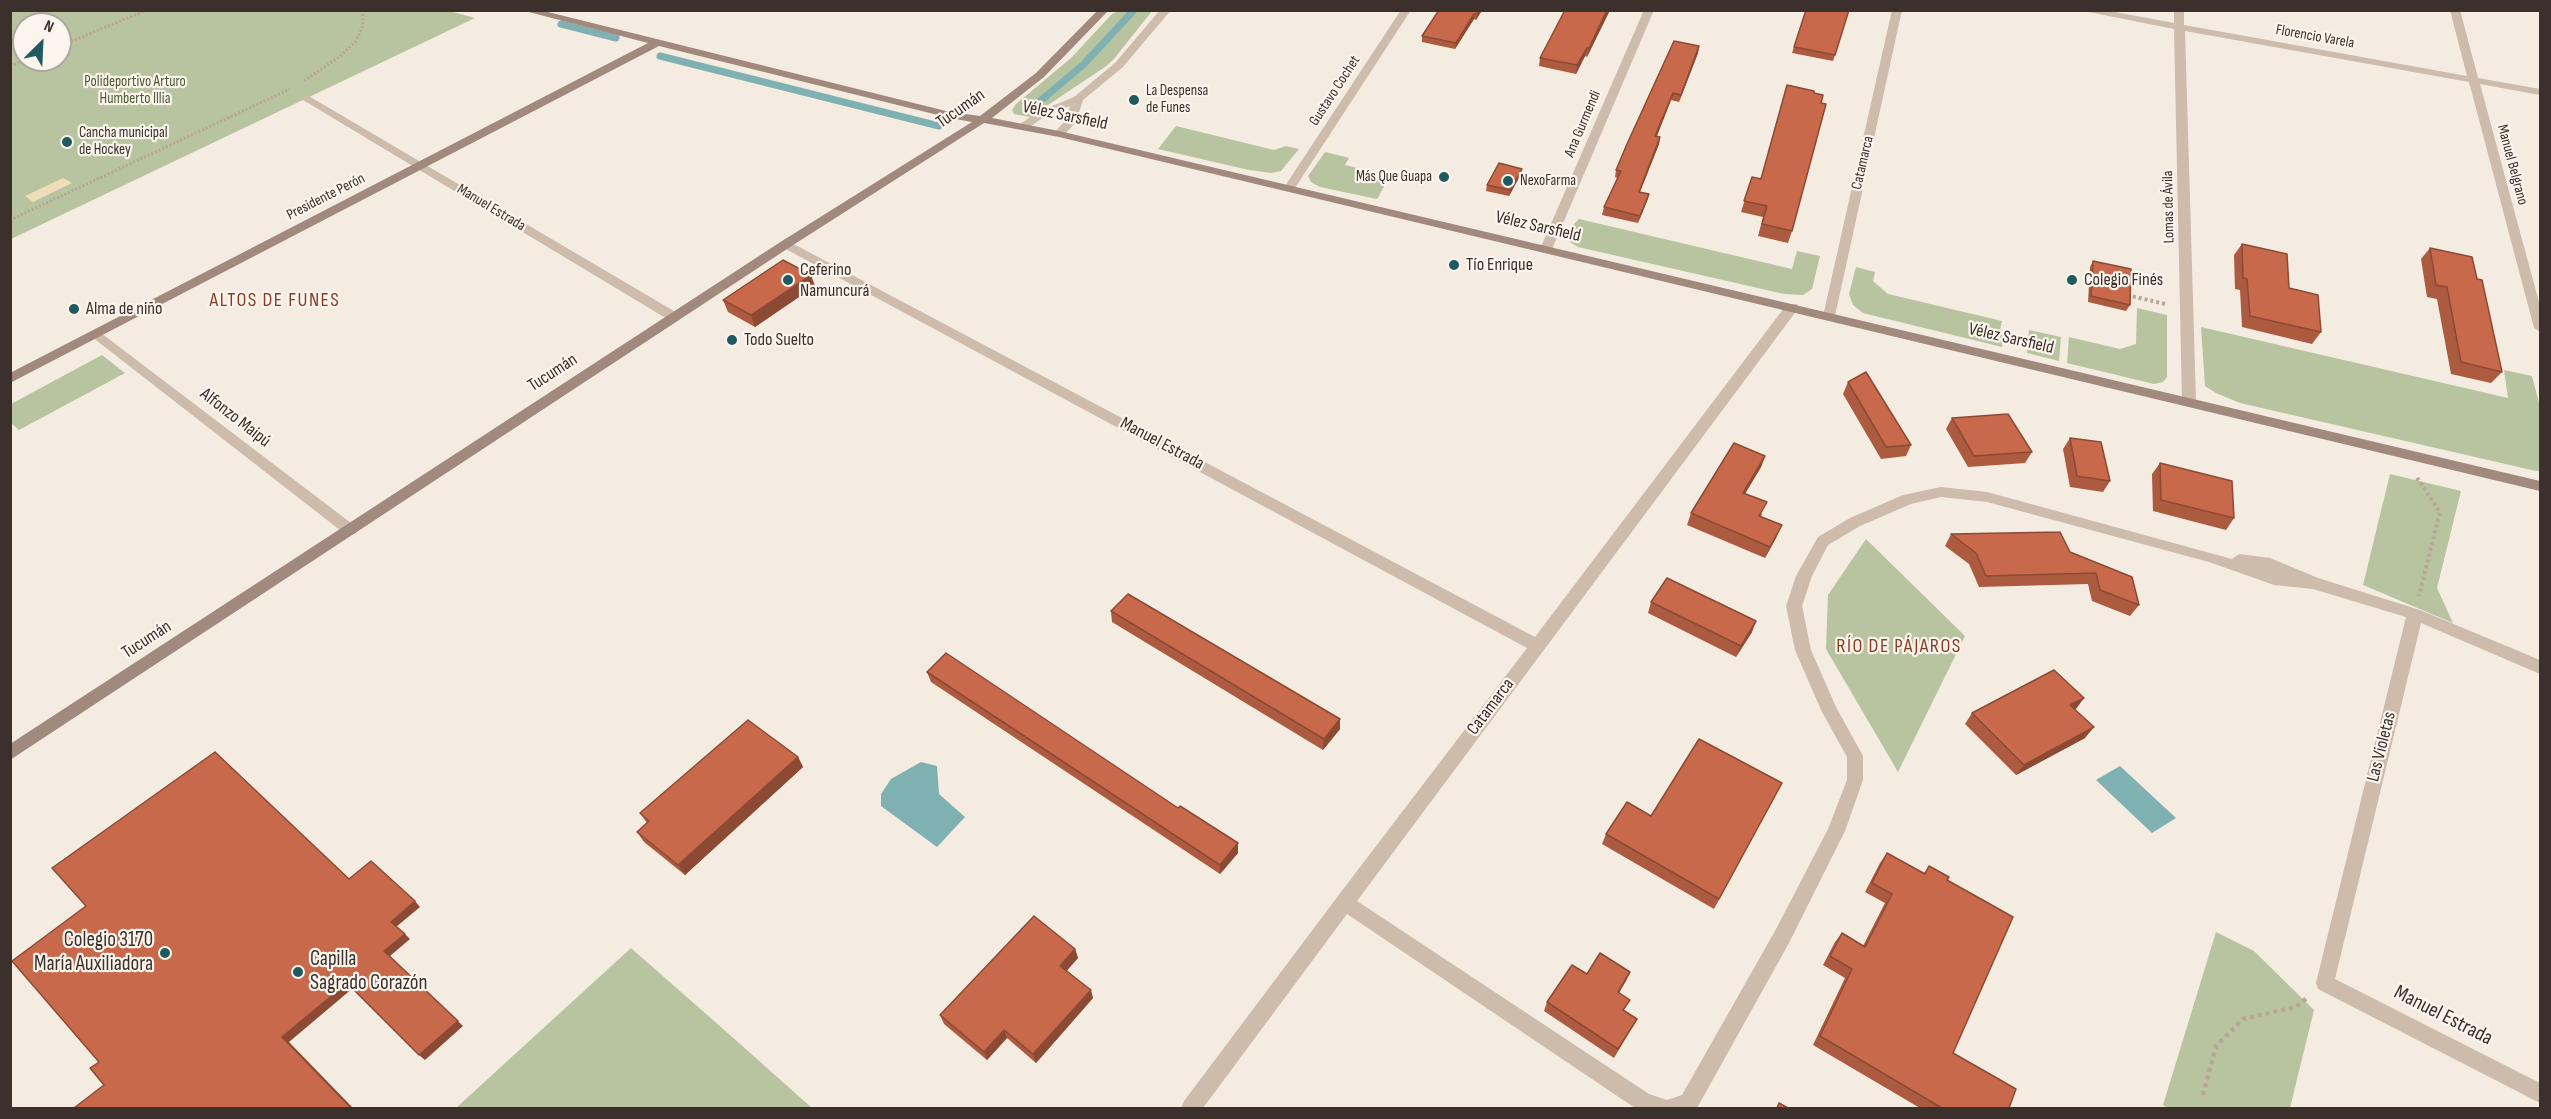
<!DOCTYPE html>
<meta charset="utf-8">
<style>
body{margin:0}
#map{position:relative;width:2551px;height:1119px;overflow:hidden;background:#f4ebe1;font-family:"Sofia Sans Condensed",sans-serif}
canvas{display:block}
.frame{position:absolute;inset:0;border:12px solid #3b302b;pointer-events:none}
.north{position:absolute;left:12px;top:12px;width:60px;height:60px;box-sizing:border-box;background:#fbf5ee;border:2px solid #aea6a0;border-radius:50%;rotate:24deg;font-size:16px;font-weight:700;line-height:24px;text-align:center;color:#3b302b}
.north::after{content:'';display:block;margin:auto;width:21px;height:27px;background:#1f5a5e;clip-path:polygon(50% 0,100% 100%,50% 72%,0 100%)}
</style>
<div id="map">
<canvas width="2551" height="1119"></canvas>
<div class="frame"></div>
<div class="north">N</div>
</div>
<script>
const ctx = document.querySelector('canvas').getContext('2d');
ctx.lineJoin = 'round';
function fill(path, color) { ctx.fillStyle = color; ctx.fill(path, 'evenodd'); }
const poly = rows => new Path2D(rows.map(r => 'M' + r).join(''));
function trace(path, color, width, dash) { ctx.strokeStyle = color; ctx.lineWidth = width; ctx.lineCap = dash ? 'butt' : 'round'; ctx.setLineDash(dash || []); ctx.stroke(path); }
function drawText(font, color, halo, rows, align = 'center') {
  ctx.font = font + ' "Sofia Sans Condensed",sans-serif'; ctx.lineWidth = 4.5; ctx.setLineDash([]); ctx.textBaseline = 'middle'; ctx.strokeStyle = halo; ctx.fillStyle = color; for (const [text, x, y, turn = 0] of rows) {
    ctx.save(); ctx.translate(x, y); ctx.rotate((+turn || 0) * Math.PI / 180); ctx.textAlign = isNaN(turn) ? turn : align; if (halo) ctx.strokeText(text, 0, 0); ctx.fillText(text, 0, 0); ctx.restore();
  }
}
const green = poly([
 [446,10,475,18,11,239,10,11],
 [24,24,60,24,60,60,24,60],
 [1119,11,1152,11,1114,59,1105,67,1030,117,1014,114,1012,110,1016,104,1071,58,1112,14],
 [1176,126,1274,150,1286,146,1299,149,1281,171,1271,173,1249,170,1158,149],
 [1325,152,1349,158,1345,165,1390,176,1377,199,1320,187,1311,182,1308,176],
 [1579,219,1792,269,1797,251,1820,256,1812,289,1803,295,1784,294,1578,247,1567,240,1565,233],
 [1856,267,1875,272,1873,281,1888,294,2002,321,2000,330,2004,331,2002,347,1863,313,1853,305,1849,294],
 [2137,308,2167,315,2167,377,2163,382,2154,384,2067,363,2069,337,2120,349,2136,344],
 [2201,327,2508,398,2504,370,2532,376,2540,407,2540,471,2536,471,2240,403,2216,393,2205,386],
 [2029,330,2061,337,2059,361,2027,353],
 [102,355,125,373,19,430,11,423,11,404],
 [2390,474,2461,491,2437,588,2453,623,2363,585],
 [1866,539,1965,636,1898,772,1826,649,1828,595],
 [2216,932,2254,951,2314,1010,2290,1108,2168,1108,2163,1105],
 [631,948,730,1035,812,1108,456,1108]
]);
const sand = poly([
 [63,178,72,183,33,202,25,196]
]);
const water = poly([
 [921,762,937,766,939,794,965,817,937,847,881,806,881,794,891,779],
 [2120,766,2176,818,2152,833,2096,780]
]);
const stream = poly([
 [561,24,616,38],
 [660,56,939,126],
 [1039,102,1084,64,1134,10]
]);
const pathFar2 = poly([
 [60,46,147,10],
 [10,66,26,60],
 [304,81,339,57,356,41,363,26,363,10],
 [10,220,290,89]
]);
const pathFar1 = poly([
 [2127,295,2165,304],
 [2417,478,2440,512,2419,596]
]);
const path = poly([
 [2203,1095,2216,1046,2243,1019,2296,1007,2308,997]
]);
const street = poly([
 [1160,10,1171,10,1123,67,1083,100,1076,122,1063,136,1055,136,1053,134,1065,121,1070,106,1044,117,1028,128,1020,128,1020,124,1036,113,1074,97,1115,63,1160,10],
 [1401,10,1411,10,1293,191,1285,191,1283,189,1401,10],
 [1644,10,1654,10,1552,249,1550,252,1542,252,1540,249,1644,10],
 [1892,10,1902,10,1835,316,1829,320,1823,316,1892,10],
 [2079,10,2104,10,2174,23,2174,10,2184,10,2184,25,2467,76,2450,10,2460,10,2478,78,2540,89,2540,95,2480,84,2540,306,2540,332,2534,328,2469,82,2185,31,2196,402,2194,405,2184,405,2182,402,2174,29,2079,10],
 [307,95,679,314,680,317,679,320,669,320,303,100,303,96,307,95],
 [786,240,1535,637,1787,304,1797,304,1798,307,1797,310,1357,901,1649,1094,1667,1100,1682,1095,1775,931,1828,829,1847,780,1847,757,1821,710,1795,650,1786,606,1796,576,1818,537,1850,518,1903,495,1941,487,1987,492,2232,559,2239,554,2270,558,2318,578,2420,610,2540,660,2540,674,2421,623,2335,979,2540,1083,2540,1103,2318,989,2316,983,2406,617,2313,589,2274,585,2209,562,1987,502,1941,497,1911,504,1860,526,1828,545,1812,576,1802,606,1811,650,1836,707,1863,756,1863,780,1845,831,1789,943,1697,1108,1635,1108,1347,914,1203,1108,1181,1108,1184,1101,1338,896,1527,648,782,247,780,244,786,240],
 [97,330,355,526,357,530,355,534,345,534,92,337,91,334,92,331,97,330]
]);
const secondary = poly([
 [521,10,540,10,950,112,980,116,1036,73,1098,10,1109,10,1044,77,992,118,1059,131,2540,481,2540,491,1059,137,984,123,790,247,10,760,10,744,782,241,972,122,950,118,659,46,10,383,10,373,648,43,521,10]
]);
const wall = poly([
 [1439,10,1482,10,1476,20,1474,19,1455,49,1422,42,1422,36],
 [1610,10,1587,57,1585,56,1576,74,1539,66,1540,58],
 [1806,10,1849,10,1833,61,1792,53],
 [1699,46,1698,53,1679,102,1671,100,1657,136,1660,137,1659,144,1640,192,1649,194,1647,201,1638,223,1602,215,1604,207,1617,178,1615,177,1616,170],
 [1814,93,1821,103,1792,231,1788,243,1758,236,1763,217,1741,212,1752,177,1760,179],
 [1522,169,1521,174,1509,196,1486,191,1487,185],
 [2242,244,2289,288,2321,332,2312,344,2242,327,2240,290,2235,289,2234,255],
 [2430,248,2477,279,2502,372,2491,383,2451,374,2437,299,2427,297,2421,259],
 [2093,261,2130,305,2126,311,2088,302,2090,267],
 [815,286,755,327,728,312,723,300],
 [1848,382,1911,445,1906,456,1881,459,1843,394],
 [1952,418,2032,452,2025,463,1968,467,1946,429],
 [2070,438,2110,481,2103,492,2070,487,2063,449],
 [1765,456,1761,467,1745,493,1762,514,1761,516,1777,536,1765,558,1687,525,1691,513],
 [2160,463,2234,518,2226,530,2153,511,2152,474],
 [1951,534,2070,552,2139,605,2130,616,2092,601,2088,584,1979,587,1969,564,1945,546],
 [1651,602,1752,632,1736,657,1648,613],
 [1111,611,1340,729,1323,750,1112,622],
 [927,672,1238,853,1220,874,931,682],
 [2084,698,2074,709,2085,738,2016,775,1965,724,1972,713],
 [798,757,803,767,685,875,644,842,637,832,647,823,640,813],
 [1782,783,1714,909,1602,844,1606,834,1651,816],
 [1887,853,1924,873,1929,866,1947,880,1953,1053,2009,1108,1920,1108,1813,1045,1845,978,1823,965,1835,942,1842,933,1863,946,1885,903,1865,892,1880,863],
 [1075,949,1078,958,1067,970,1093,998,1036,1063,1007,1038,987,1060,944,1024,940,1015],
 [1630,972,1619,993,1624,1011,1637,1019,1614,1058,1544,1011,1547,1002,1587,974]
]);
const shadedWall = poly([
 [1479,10,1482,10,1476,20,1477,14],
 [1607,10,1610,10,1587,57,1589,48],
 [1474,14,1474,19,1455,49,1456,43],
 [1699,46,1698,53,1679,102,1681,95],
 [1587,48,1585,56,1576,74,1577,65],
 [1673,93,1671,100,1654,143,1655,136],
 [1660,137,1659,144,1637,199,1639,192],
 [1522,169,1521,174,1509,196,1510,190],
 [1649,194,1647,201,1638,223,1640,216],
 [811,275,815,286,755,327,751,315],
 [1765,456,1761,467,1739,504,1743,493],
 [1782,525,1777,536,1765,558,1770,547],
 [1756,621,1752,632,1736,657,1741,646],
 [2084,698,2076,709,2062,716,2070,705],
 [1340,719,1340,729,1323,750,1324,739],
 [2094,727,2085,738,2016,775,2024,765],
 [798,757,803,767,685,875,678,865],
 [1238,843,1238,853,1220,874,1220,865],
 [415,901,420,907,396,927,391,922],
 [405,934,410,939,390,956,463,1026,425,1060,419,1055,384,951],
 [1075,949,1078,958,1063,975,1060,966],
 [1630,972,1626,981,1614,1001,1618,992],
 [347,983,353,988,289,1042,353,1108,351,1108,282,1037],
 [1091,990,1093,998,1036,1063,1033,1054],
 [1004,1030,1007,1038,987,1060,984,1052]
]);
const building = poly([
 [1439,10,1479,10,1477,14,1474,14,1456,43,1422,36,1439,10],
 [1565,10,1607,10,1589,48,1587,48,1577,65,1540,58,1565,10],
 [1806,10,1849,10,1835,55,1794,47,1806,10],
 [1674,41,1699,46,1681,95,1673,93,1655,136,1660,137,1639,192,1649,194,1640,216,1604,207,1621,171,1616,170,1627,144,1674,41],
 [1787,85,1814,91,1814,93,1823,95,1821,103,1826,104,1792,231,1762,224,1767,206,1744,201,1752,177,1761,179,1787,85],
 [1499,163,1522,169,1510,190,1487,185,1499,163],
 [2242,244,2287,254,2289,288,2318,295,2321,332,2250,316,2247,279,2243,278,2242,244],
 [2430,248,2472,257,2477,279,2482,280,2502,372,2461,362,2447,287,2436,285,2430,248],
 [783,260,811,275,751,315,723,300,783,260],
 [2093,261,2131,269,2130,305,2091,296,2093,261],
 [1866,372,1911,445,1886,447,1848,382,1866,372],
 [2008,414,2032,452,1974,456,1952,418,2008,414],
 [2070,438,2101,442,2110,481,2077,476,2070,438],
 [1734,443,1765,456,1743,493,1767,502,1759,516,1782,525,1770,547,1691,513,1734,443],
 [2160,463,2232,481,2234,518,2161,500,2160,463],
 [2060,532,2070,552,2132,577,2139,605,2100,590,2096,573,1986,576,1976,553,1951,534,2060,532],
 [1667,578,1756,621,1741,646,1651,602,1667,578],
 [1128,594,1340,719,1324,739,1111,611,1128,594],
 [946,653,1178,808,1180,806,1238,843,1220,865,927,672,946,653],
 [2054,670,2084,698,2070,705,2094,727,2024,765,1972,713,2054,670],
 [748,720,798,757,678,865,637,832,649,821,640,813,748,720],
 [1699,739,1782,783,1719,899,1606,834,1627,802,1651,816,1699,739],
 [215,752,349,879,371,861,415,901,391,922,405,934,384,951,458,1021,419,1055,347,983,282,1037,351,1108,74,1108,104,1085,90,1068,99,1062,12,961,86,906,52,868,215,752],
 [1887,853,1925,874,1929,866,1949,877,1947,880,2013,917,1953,1053,2016,1089,2009,1108,1942,1108,1820,1036,1852,969,1830,956,1842,933,1865,947,1892,894,1872,883,1887,853],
 [1034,916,1075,949,1060,966,1091,990,1033,1054,1004,1030,984,1052,940,1015,1034,916],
 [1600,953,1630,972,1618,992,1630,1000,1623,1010,1637,1019,1618,1049,1547,1002,1572,965,1587,974,1600,953],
 [1779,1103,1788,1108,1777,1108,1779,1103]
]);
const markers = [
 [1134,100,6,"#1f5a5e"],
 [67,142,6,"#1f5a5e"],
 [1444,177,6,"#1f5a5e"],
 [1508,181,6,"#1f5a5e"],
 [1454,265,6,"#1f5a5e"],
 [788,280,6,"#1f5a5e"],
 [2072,280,6,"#1f5a5e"],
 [74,309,6,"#1f5a5e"],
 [732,340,6,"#1f5a5e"],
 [165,953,6,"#1f5a5e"],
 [298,972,6,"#1f5a5e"]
];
const farStreetnames = [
 ["Florencio Varela",2315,37,10],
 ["Gustavo Cochet",1335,91,-57],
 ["Ana Gurmendi",1583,124,-67],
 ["Catamarca",1863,163,-77],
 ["Manuel Belgrano",2512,165,75],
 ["Presidente Perón",326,197,-27],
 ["Lomas de Ávila",2169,207,-91],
 ["Manuel Estrada",491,208,31]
];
const farParknames = [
 ["Polideportivo Arturo",135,82],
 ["Humberto Illia",135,99]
];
const farPoinames = [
 ["La Despensa",1146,91],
 ["de Funes",1146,108],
 ["Cancha municipal",79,133],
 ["de Hockey",79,150],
 ["Más Que Guapa",1432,177,"right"],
 ["NexoFarma",1520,181]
];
const streetNames = [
 ["Tucumán",961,109,-35],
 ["Vélez Sarsfield",1065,116,12],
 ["Vélez Sarsfield",1538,227,13],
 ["Vélez Sarsfield",2011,339,13],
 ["Tucumán",553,373,-33],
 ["Alfonzo Maipú",235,418,38],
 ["Manuel Estrada",1162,444,28],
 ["Tucumán",147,640,-33],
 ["Catamarca",1491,707,-53],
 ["Las Violetas",2382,747,-76]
];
const poiNames = [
 ["Tío Enrique",1466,265],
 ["Ceferino",800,270],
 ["Namuncurá",800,291],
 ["Colegio Finés",2084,280],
 ["Alma de niño",86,309],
 ["Todo Suelto",744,340]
];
const neighbourhoodNames = [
 ["ALTOS DE FUNES",275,301],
 ["RÍO DE PÁJAROS",1899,647]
];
const nearPoinames = [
 ["Colegio 3170",153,941],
 ["María Auxiliadora",153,965],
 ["Capilla",310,960,"left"],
 ["Sagrado Corazón",310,984,"left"]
];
const nearStreetnames = [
 ["Manuel Estrada",2443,1016,27]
];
fill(green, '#b8c4a0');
fill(sand, '#efdcb8');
fill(water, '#7fb0b2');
trace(stream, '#7fb0b2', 7);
trace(pathFar2, '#b9a596', 3, [2, 2]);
trace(pathFar1, '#b9a596', 4, [3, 3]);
trace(path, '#b9a596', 4.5, [4, 4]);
fill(street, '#cdbbac');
fill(secondary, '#a18a7d');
fill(wall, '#ac5a40');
fill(shadedWall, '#8c4a34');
fill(building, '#c8694b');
trace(building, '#8c4a34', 1.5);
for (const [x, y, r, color] of markers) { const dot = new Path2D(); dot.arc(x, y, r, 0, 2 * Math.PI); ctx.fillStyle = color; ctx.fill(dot); trace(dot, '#fbf5ee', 2); }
drawText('15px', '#3b302b', '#fbf5ee', farStreetnames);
drawText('15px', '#4a5a2e', '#fbf5ee', farParknames);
drawText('15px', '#3b302b', '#fbf5ee', farPoinames, 'left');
drawText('18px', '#3b302b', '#fbf5ee', streetNames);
drawText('18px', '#3b302b', '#fbf5ee', poiNames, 'left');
ctx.letterSpacing = '1.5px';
drawText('20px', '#8c3b22', '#fbf5ee', neighbourhoodNames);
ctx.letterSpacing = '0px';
drawText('21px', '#3b302b', '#fbf5ee', nearPoinames, 'right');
drawText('21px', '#3b302b', '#fbf5ee', nearStreetnames);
</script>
